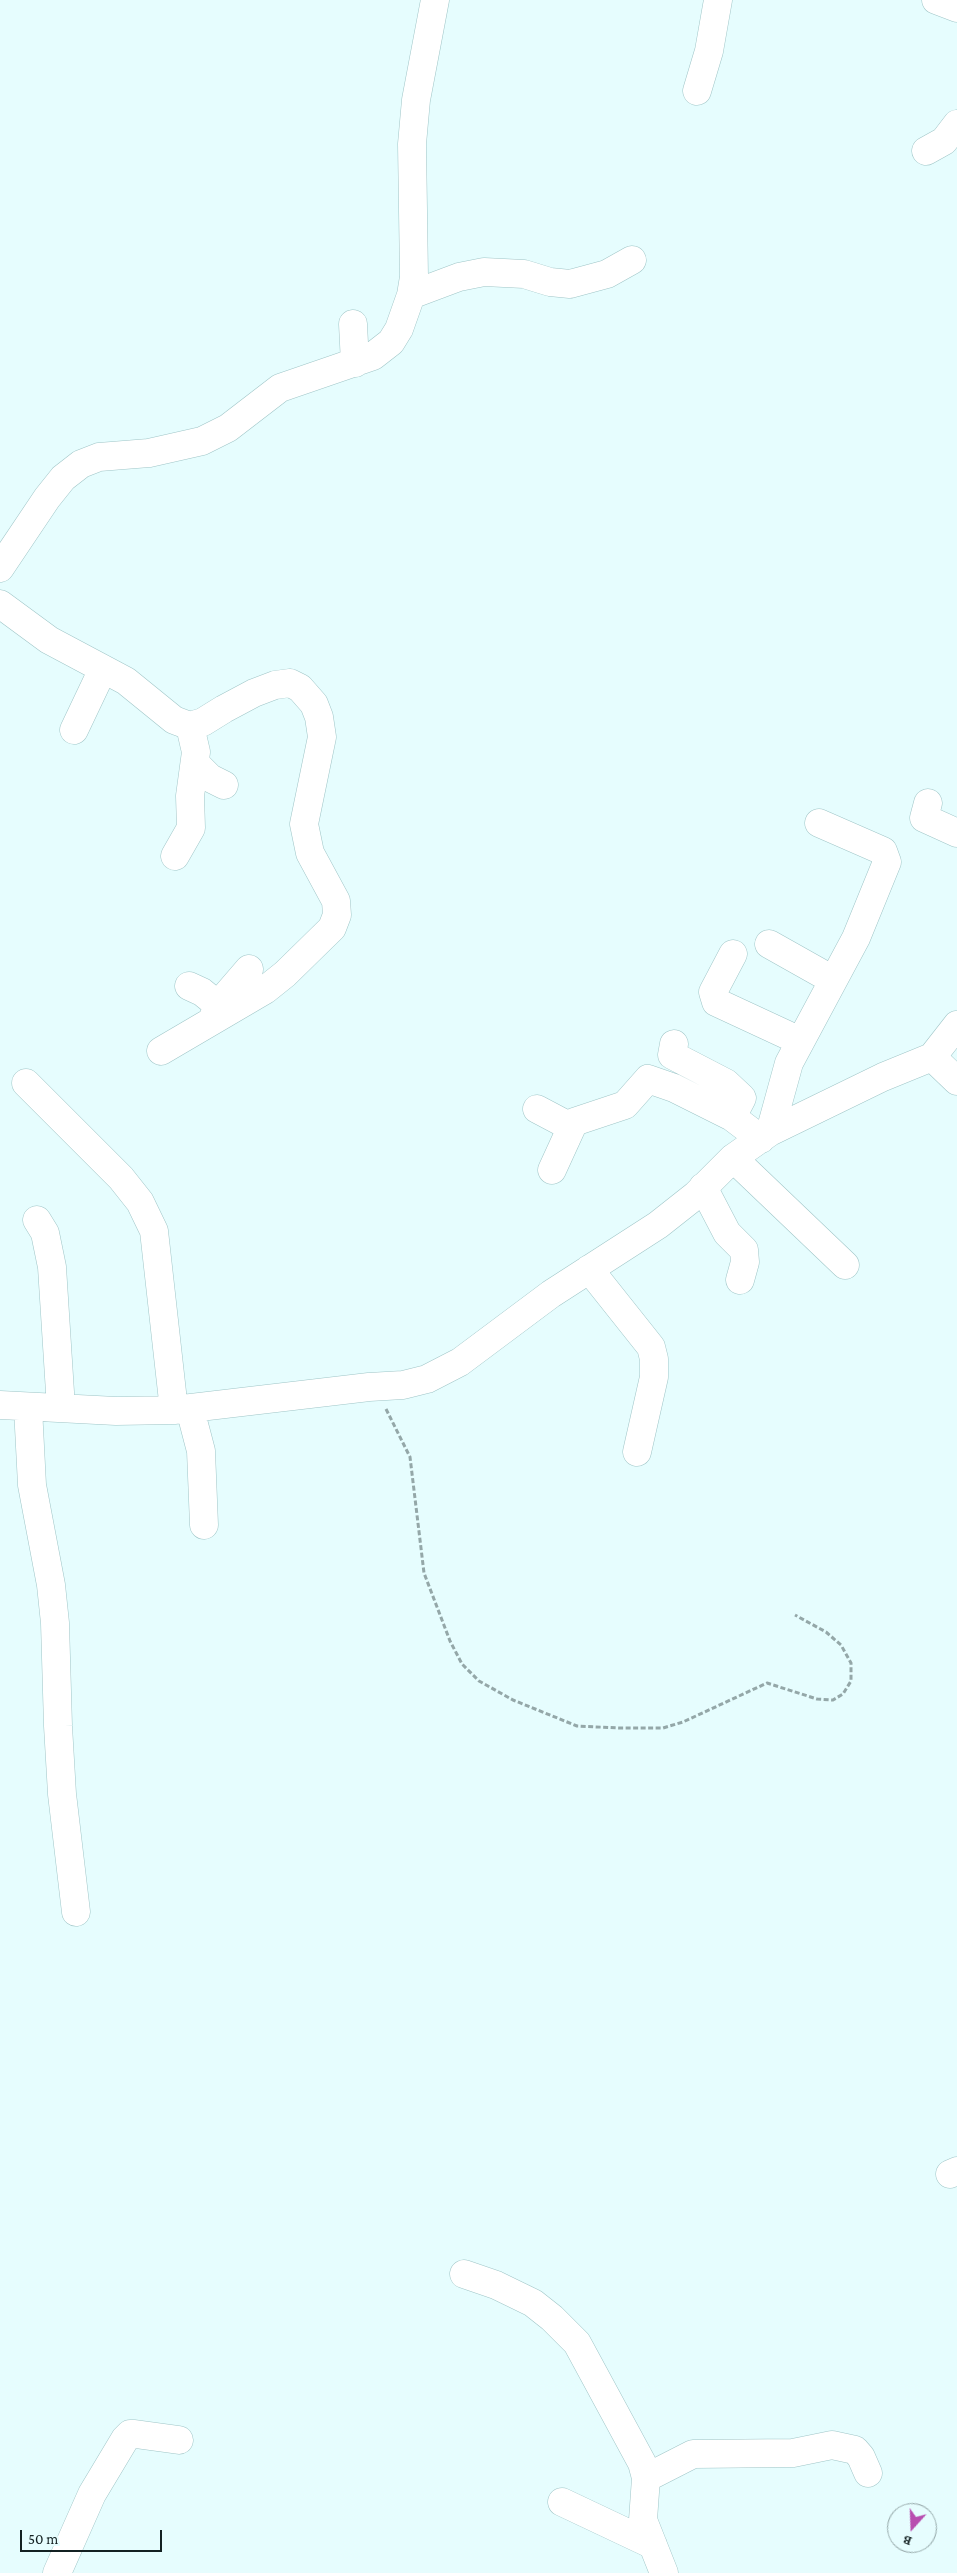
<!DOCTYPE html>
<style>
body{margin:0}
#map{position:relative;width:957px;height:2573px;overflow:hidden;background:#e6fdfe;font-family:"Crimson Pro",serif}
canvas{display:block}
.north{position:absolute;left:887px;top:2503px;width:50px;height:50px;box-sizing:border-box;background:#e6fdfe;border:1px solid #92a5a6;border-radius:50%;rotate:200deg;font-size:14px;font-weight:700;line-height:20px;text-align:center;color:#132122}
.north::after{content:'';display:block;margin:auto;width:18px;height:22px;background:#b84eb0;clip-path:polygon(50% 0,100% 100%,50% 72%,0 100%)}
.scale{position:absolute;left:20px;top:2530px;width:142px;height:22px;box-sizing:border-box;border:2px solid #132122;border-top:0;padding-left:6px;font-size:15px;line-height:18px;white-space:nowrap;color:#132122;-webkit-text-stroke:4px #e6fdfe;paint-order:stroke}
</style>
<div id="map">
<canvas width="957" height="2573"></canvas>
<div class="north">B</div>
<div class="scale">50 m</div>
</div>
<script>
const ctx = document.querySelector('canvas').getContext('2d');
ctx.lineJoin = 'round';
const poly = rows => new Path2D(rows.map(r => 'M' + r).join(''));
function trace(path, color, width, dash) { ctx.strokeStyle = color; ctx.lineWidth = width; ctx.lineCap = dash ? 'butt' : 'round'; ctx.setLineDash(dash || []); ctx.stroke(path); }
const path = poly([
 [386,1409,410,1457,424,1573,450,1641,462,1664,479,1681,513,1700,577,1726,619,1728,663,1728,683,1722,767,1683,817,1699,833,1700,843,1694,851,1681,851,1663,841,1645,826,1632,795,1615]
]);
const minor = poly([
 [936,0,957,8],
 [697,91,709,51,718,0],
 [926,151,944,141,957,124],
 [411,295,459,277,484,272,524,274,550,282,570,284,607,274,632,260],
 [353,324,355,363],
 [0,568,47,498,63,478,81,464,99,457,149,453,202,441,228,428,280,388,373,356,391,342,399,329,411,295,414,277,412,144,416,100,435,0],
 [0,604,49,640,126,681,174,720,190,726,203,722,224,709,254,693,275,685,290,683,300,688,314,704,319,717,322,737,304,824,310,853,336,901,337,915,332,928,285,974,265,990,161,1051],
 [74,730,103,669],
 [196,764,210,778,224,785],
 [928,803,924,818,957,833],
 [175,856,191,828,190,796,196,752,190,726],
 [769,944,833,980],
 [733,954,713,992,716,1002,800,1041],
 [189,986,202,992,218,1005],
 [213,1018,218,1005,249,969],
 [674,1044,672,1055,726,1083,742,1098,732,1117],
 [932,1057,957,1025],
 [26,1083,121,1178,140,1202,154,1231,174,1410],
 [537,1109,571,1127],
 [770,1132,789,1063,856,938,887,862,883,851,819,823],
 [733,1158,845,1265],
 [552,1170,574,1122,625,1105,648,1079,674,1088,732,1117,761,1139],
 [703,1187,727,1233,744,1250,745,1262,740,1280],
 [37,1220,45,1233,52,1267,61,1408],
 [589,1269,651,1347,654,1359,654,1377,637,1452],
 [0,1405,116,1411,174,1410,369,1387,403,1385,427,1379,460,1362,551,1294,658,1225,696,1195,733,1158,770,1132,883,1077,932,1057,957,1081],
 [28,1408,32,1485,51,1585,55,1623,58,1726,62,1794,76,1912],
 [190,1409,201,1451,204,1525],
 [950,2174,957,2171],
 [464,2274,496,2285,533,2303,552,2318,577,2343,642,2463,646,2478,643,2520,664,2573],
 [646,2478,693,2454,793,2453,832,2445,855,2450,861,2457,868,2473],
 [562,2502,653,2545],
 [57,2573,92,2494,125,2439,130,2434,135,2434,179,2440]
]);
trace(minor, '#9fc5c7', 29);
trace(path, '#94a7a8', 3, [5, 2.5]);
trace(minor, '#fff', 28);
</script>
